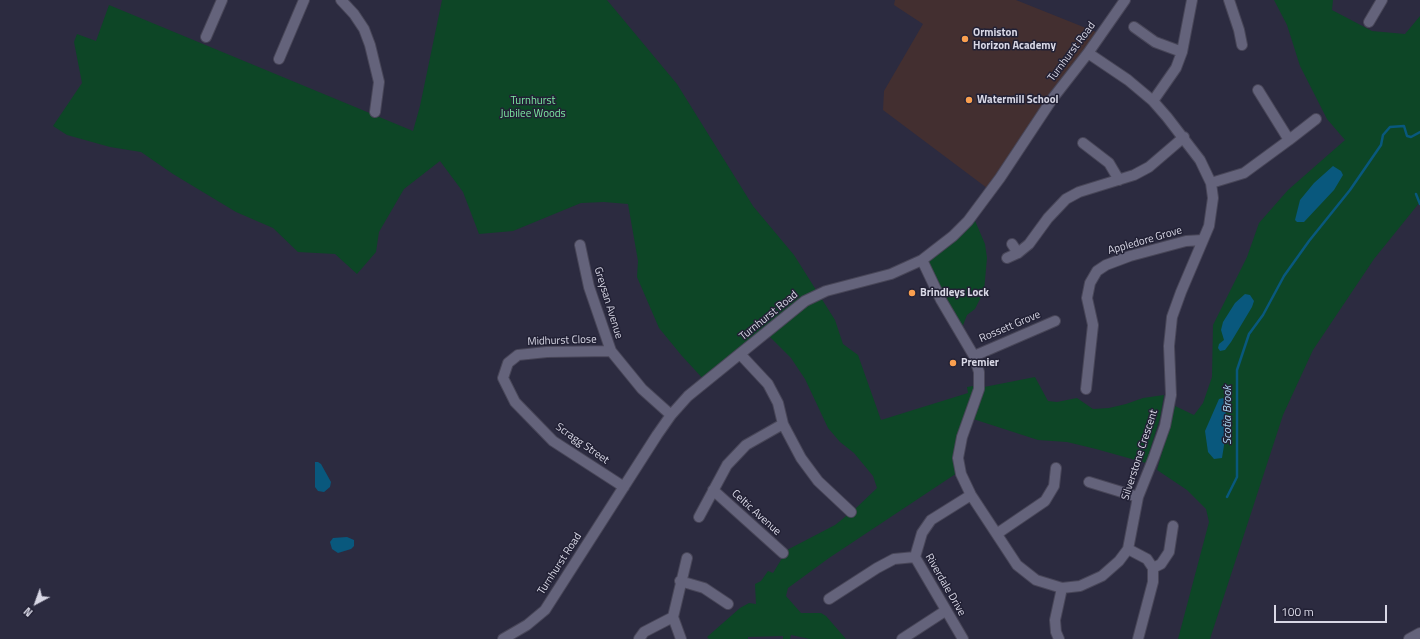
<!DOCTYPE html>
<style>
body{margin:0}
#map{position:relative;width:1420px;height:639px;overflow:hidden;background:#2c2b40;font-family:"Titillium Web",sans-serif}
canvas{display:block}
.north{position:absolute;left:16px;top:583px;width:40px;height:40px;-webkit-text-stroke:3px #222135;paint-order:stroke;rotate:221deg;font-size:11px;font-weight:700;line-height:16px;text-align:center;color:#d9d8e6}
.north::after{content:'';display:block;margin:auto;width:14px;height:18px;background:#d9d8e6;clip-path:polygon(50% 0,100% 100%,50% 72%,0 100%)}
.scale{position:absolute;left:1274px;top:605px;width:113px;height:18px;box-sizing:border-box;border:2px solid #d9d8e6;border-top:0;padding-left:5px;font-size:12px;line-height:14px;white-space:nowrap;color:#d9d8e6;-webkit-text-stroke:3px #222135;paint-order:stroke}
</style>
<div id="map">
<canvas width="1420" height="639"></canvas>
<div class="north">N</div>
<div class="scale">100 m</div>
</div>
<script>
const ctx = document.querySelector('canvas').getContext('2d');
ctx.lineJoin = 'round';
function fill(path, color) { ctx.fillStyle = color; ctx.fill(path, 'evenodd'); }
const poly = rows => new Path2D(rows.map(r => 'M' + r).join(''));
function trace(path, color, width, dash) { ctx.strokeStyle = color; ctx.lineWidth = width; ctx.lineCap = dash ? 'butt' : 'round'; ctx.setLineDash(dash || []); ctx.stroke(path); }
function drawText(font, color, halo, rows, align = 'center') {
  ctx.font = font + ' "Titillium Web",sans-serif'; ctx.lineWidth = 3; ctx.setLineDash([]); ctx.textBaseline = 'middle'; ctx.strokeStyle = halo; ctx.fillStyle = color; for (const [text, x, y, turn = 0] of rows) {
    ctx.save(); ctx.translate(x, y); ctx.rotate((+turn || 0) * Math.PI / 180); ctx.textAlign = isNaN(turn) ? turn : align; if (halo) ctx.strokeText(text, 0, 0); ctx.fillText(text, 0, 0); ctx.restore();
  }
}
const education = poly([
 [895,0,1016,0,1101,34,991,191,883,110,884,91,923,24,894,5]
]);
const green = poly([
 [442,0,607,0,677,84,753,206,794,255,835,320,843,344,858,355,881,420,968,393,967,387,979,385,979,388,1035,377,1048,401,1057,402,1077,398,1093,409,1109,408,1126,404,1143,398,1164,395,1160,418,1146,463,1096,449,1067,442,1038,440,970,418,960,471,829,558,788,588,786,596,801,613,821,613,826,616,846,639,810,639,791,635,790,639,783,639,783,636,748,637,748,639,709,639,707,637,740,608,749,603,756,604,755,584,761,581,768,571,773,573,787,550,835,525,855,509,877,488,873,476,854,453,840,442,828,428,805,379,791,358,766,333,706,382,682,356,659,328,637,277,638,261,628,204,604,202,581,203,513,231,479,234,463,192,440,161,404,189,379,232,376,252,357,274,335,254,298,252,273,228,236,212,173,174,141,152,110,147,67,135,53,126,82,83,74,42,77,34,96,41,109,5,413,131,420,106],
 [1274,0,1333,0,1332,10,1372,31,1405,34,1420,16,1420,202,1374,259,1313,350,1283,415,1210,639,1178,639,1209,522,1206,509,1187,490,1157,470,1175,406,1194,415,1203,403,1212,377,1213,325,1247,257,1259,223,1288,190,1345,140,1327,119,1300,66,1287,25],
 [973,216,985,244,987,258,984,291,975,309,967,315,960,333,922,260]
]);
const water = poly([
 [1333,166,1341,171,1343,175,1334,190,1304,222,1297,222,1295,220,1300,200,1314,183],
 [1245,294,1250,295,1254,301,1252,307,1231,342,1225,350,1220,351,1218,348,1219,344,1224,340,1221,330,1223,322,1235,303],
 [1223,398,1226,400,1225,439,1222,458,1214,459,1208,452,1205,431,1219,399],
 [315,462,318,462,321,464,331,482,330,487,324,492,318,491,315,487],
 [347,537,354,540,354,546,351,549,338,553,332,549,330,542,333,538]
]);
const stream = poly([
 [1416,194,1420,204],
 [1227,497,1237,477,1237,370,1249,334,1263,315,1284,276,1309,241,1350,190,1381,145,1383,135,1390,127,1404,126,1407,136,1411,137,1420,132]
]);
const minor = poly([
 [341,0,354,14,364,29,370,45,379,82,375,112],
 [1229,0,1239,30,1242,45],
 [1369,22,1382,0],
 [1134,27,1155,42,1182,52],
 [206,37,222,0],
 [279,59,304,0],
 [1153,101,1176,68,1182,52,1192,0],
 [1289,140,1316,119],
 [1083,143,1109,163,1119,180],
 [1211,183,1244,173,1289,140,1258,90],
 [1012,244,1018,253],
 [580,245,589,287,611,351,642,389,671,415],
 [1007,258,1018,253,1029,244,1048,218,1066,199,1079,192,1134,175,1149,167,1184,137],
 [922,260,941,300,974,356,979,372,979,389,962,437,958,458,961,474,971,495,1017,565,1036,580,1062,588,1080,586,1102,576,1119,561,1128,549,1138,497,1154,457,1165,426,1171,395,1169,346,1172,317,1181,292,1209,226,1213,198,1211,183,1200,160,1167,117,1153,101,1128,80,1088,53],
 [611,351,547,352,518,355,508,363,503,378,515,402,553,441,624,487],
 [740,354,768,384,778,403,783,424,801,458,818,481,851,512],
 [974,356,1055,321],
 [1086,389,1093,325,1087,298,1090,283,1097,271,1106,265,1130,256,1186,241,1203,240],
 [1089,482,1138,497],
 [713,490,783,553],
 [699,517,727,465,746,445,783,424],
 [998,533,1045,501,1054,486,1056,468],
 [1128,549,1147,559,1153,568,1153,582,1138,639],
 [1153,568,1161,564,1169,552,1173,526],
 [680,581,704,588,728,604],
 [829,599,877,568,894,559,915,557],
 [503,639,527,625,545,610,657,435,671,415,688,396,805,301,826,291,891,274,922,260,953,236,968,221,1000,178,1053,98,1088,53,1125,0],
 [639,639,644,632,673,617],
 [681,639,673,617,687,558],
 [902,639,945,611],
 [963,639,915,557,922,533,931,520,971,495],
 [1059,639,1056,632,1055,620,1062,588],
 [1409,639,1420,633]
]);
const markers = [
 [965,39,4,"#fa9f4f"],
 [969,100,4,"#fa9f4f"],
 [912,293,4,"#fa9f4f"],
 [953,363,4,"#fa9f4f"]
];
const poiNames = [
 ["Ormiston",973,33],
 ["Horizon Academy",973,46],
 ["Watermill School",977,100],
 ["Brindleys Lock",920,293],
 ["Premier",961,363]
];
const streetNames = [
 ["Turnhurst Road",1072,52,-53],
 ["Appledore Grove",1145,241,-16],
 ["Greysan Avenue",608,303,73],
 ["Turnhurst Road",769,316,-39],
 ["Rossett Grove",1010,327,-23],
 ["Midhurst Close",562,341,-2],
 ["Scragg Street",582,444,35],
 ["Silverstone Crescent",1140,455,-72],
 ["Celtic Avenue",756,513,42],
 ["Turnhurst Road",560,564,-57],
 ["Riverdale Drive",945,585,60]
];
const parkNames = [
 ["Turnhurst",533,101],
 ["Jubilee Woods",533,114]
];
const waterNames = [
 ["Scotia Brook",1228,415,-90]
];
fill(education, '#432f30');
fill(green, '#0d4626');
fill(water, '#09587d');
trace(stream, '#09587d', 2.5);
trace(minor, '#484658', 12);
trace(minor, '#64637b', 10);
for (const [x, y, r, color] of markers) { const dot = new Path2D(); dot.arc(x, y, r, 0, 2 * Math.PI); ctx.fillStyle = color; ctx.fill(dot); trace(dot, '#222135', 1.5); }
drawText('bold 11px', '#d9d8e6', '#222135', poiNames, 'left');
drawText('11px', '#d9d8e6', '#222135', streetNames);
drawText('11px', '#7eeda4', '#222135', parkNames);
drawText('italic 12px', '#abd4ef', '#222135', waterNames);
</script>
